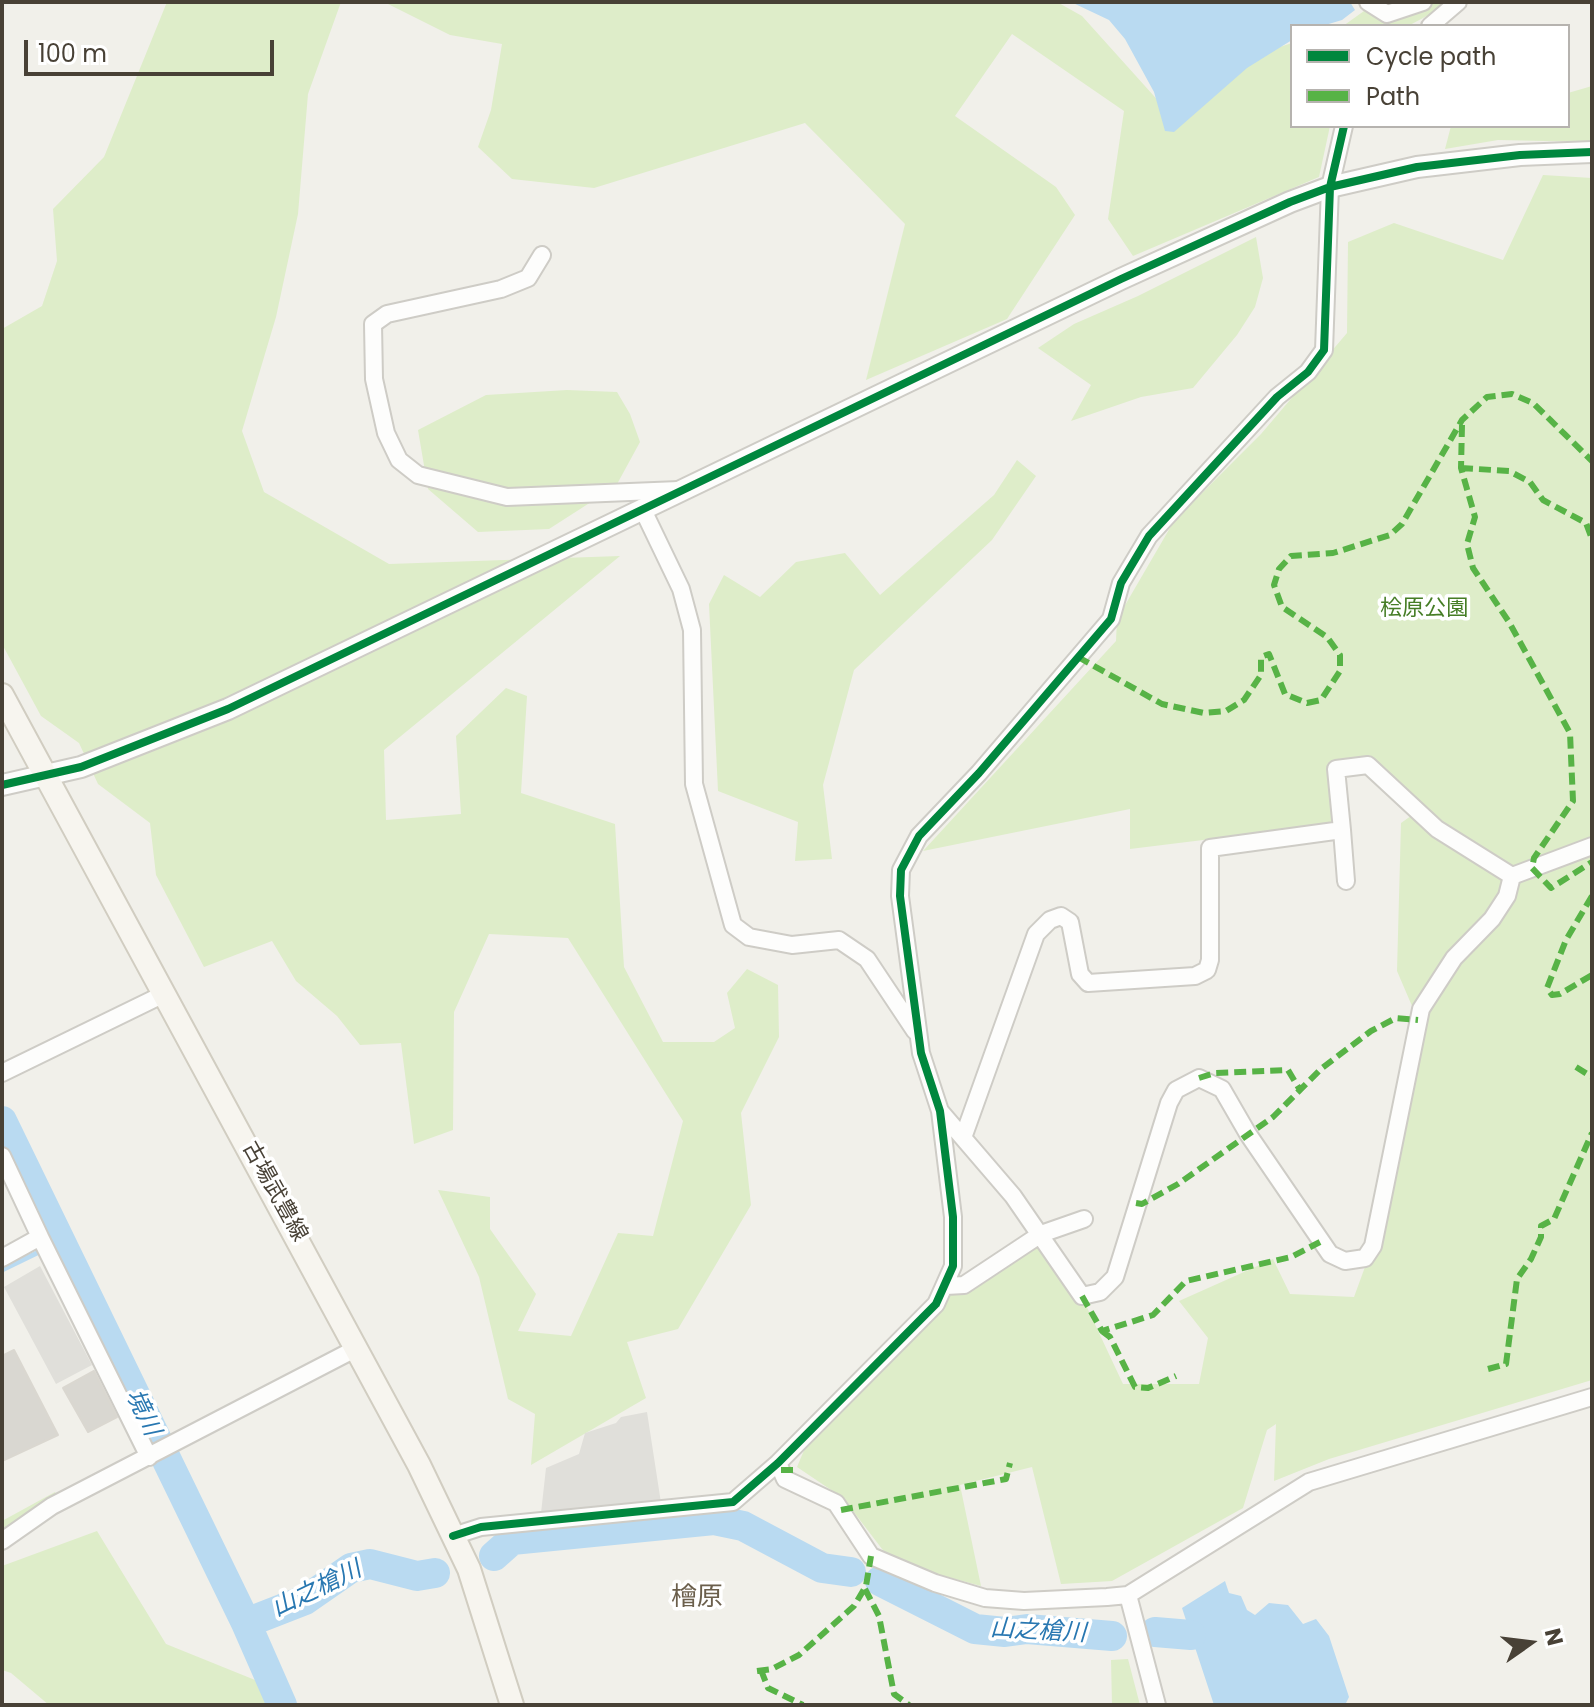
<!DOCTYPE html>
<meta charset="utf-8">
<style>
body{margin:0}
#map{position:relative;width:1594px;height:1707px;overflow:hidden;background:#f1f0ea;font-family:Poppins,sans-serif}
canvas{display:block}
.frame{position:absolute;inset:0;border:4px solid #484136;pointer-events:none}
.legend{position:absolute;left:1290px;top:24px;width:280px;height:104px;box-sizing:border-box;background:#fff;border:2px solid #b6b3af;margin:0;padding:10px 14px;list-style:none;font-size:24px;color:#484136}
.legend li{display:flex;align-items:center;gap:16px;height:40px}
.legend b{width:40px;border:2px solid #b6b3af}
.north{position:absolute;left:1490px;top:1603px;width:80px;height:80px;-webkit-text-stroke:6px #fff;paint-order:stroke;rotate:76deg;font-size:22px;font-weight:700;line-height:32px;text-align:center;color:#484136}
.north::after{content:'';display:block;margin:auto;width:28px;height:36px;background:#484136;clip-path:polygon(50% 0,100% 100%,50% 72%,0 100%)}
.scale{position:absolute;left:24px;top:40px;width:250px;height:36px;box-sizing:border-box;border:4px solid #484136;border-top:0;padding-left:10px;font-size:24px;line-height:28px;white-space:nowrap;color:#484136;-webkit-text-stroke:6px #fff;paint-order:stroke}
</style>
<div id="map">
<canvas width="1594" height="1707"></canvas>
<div class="frame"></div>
<ul class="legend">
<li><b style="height:10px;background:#00873e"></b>Cycle path</li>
<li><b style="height:10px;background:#57b346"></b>Path</li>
</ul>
<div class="north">N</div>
<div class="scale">100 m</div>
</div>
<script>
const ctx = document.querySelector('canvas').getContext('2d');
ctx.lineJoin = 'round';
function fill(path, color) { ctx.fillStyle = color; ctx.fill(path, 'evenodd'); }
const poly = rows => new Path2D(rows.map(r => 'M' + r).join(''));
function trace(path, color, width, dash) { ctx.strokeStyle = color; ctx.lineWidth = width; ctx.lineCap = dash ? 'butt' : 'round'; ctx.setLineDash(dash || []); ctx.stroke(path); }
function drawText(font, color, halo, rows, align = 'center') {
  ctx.font = font + ' Poppins,"Noto Sans JP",sans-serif'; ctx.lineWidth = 7; ctx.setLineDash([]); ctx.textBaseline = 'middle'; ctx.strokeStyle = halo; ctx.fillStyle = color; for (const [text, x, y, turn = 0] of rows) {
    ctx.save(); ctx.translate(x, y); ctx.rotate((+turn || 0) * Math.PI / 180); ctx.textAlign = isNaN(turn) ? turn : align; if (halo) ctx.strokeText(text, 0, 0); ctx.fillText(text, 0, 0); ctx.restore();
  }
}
const green = poly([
 [167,2,341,2,308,94,298,214,276,317,242,431,264,492,389,564,620,556,384,750,386,820,461,814,456,736,506,688,527,696,521,793,615,824,624,967,663,1042,714,1042,735,1028,727,993,747,969,778,985,779,1037,741,1113,751,1205,678,1329,627,1342,646,1398,531,1465,535,1414,508,1399,479,1277,438,1190,490,1197,490,1229,536,1294,518,1331,571,1336,618,1233,653,1236,683,1121,568,938,489,934,454,1012,453,1130,414,1144,401,1043,360,1045,337,1016,296,981,272,941,204,967,156,875,150,823,98,784,79,743,41,716,2,644,2,329,42,306,57,261,53,209,104,157],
 [384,2,1057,2,1082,16,1180,125,1261,53,1292,43,1292,126,1330,126,1319,177,1133,256,1108,219,1124,111,1012,34,955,116,1056,187,1075,215,1007,319,866,380,905,224,805,123,594,188,512,179,478,147,491,110,502,44,450,35],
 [1364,2,1453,2,1408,26,1343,26,1364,11],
 [1592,86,1592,142,1498,140,1445,149,1451,126,1568,126,1568,93],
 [1543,175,1592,178,1592,1380,1329,1459,1274,1481,1276,1424,1267,1430,1243,1508,1112,1581,1061,1584,1032,1467,960,1485,981,1586,892,1562,843,1498,797,1467,810,1436,950,1285,1054,1237,1123,1384,1199,1384,1208,1338,1179,1301,1273,1259,1290,1294,1354,1297,1384,1215,1421,1027,1397,971,1401,823,1418,811,1368,765,1336,769,1337,814,1332,815,1333,824,1130,849,1130,809,923,851,1116,641,1117,619,1174,521,1261,434,1347,333,1348,242,1394,223,1503,260],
 [1256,237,1263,278,1255,307,1237,335,1193,388,1141,397,1071,421,1091,385,1038,348,1074,324,1138,296],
 [567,390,617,392,630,414,640,442,616,486,549,529,478,532,428,489,418,430,486,395],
 [1017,460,1036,476,992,540,854,670,823,785,832,859,795,861,798,822,718,791,709,604,724,575,760,597,796,562,845,553,880,595,994,495],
 [55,1492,57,1495,2,1532,2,1521],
 [97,1531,166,1644,260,1682,271,1705,49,1705,11,1673,2,1670,2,1566],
 [1128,1659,1140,1705,1112,1705,1111,1660]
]);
const parking = poly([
 [40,1266,92,1365,56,1384,4,1287],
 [647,1412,661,1503,541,1513,546,1468,579,1454,585,1433,616,1423,621,1417]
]);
const water = poly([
 [1071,2,1350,2,1355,10,1342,20,1322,26,1292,26,1292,40,1247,68,1174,132,1165,131,1154,92,1125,39,1109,20],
 [1225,1581,1229,1593,1241,1596,1247,1610,1255,1615,1269,1603,1288,1605,1303,1624,1316,1619,1329,1636,1349,1697,1345,1705,1214,1705,1182,1608]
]);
const stream = poly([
 [2,1270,39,1252]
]);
const river = poly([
 [2,1121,246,1623,282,1705],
 [494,1556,512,1540,714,1520,743,1526,822,1568,851,1572],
 [880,1581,975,1629,1005,1632,1027,1629,1112,1636],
 [246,1623,305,1600,351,1568,370,1564,417,1576,435,1573],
 [1155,1632,1191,1635]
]);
const building = poly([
 [14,1350,58,1435,2,1461,2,1356,14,1350],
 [94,1371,117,1417,88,1432,63,1388,94,1371]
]);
const minor = poly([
 [1368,2,1387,14,1423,2],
 [1430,26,1458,2],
 [542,255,528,278,501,289,387,314,373,324,374,379,386,433,399,460,418,475,507,497,679,490],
 [642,508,681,589,692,630,694,784,733,925,749,937,792,945,839,940,867,959,915,1031],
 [1342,830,1336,769,1368,765,1437,829,1512,876],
 [2,1073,164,994],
 [940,1111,1013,1196,1082,1296,1100,1292,1115,1277,1169,1103,1176,1090,1199,1078,1222,1089,1248,1134,1330,1254,1345,1261,1365,1258,1373,1246,1421,1009,1454,958,1492,919,1507,896,1512,876,1592,846],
 [964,1135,1036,934,1050,920,1061,916,1070,922,1080,974,1088,983,1195,976,1207,970,1210,960,1210,848,1342,830,1346,881],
 [2,1156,40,1237],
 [2,1258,40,1237,149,1457],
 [946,1286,964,1285,1041,1234,1084,1219],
 [778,1463,785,1479,836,1503,871,1556,935,1583,985,1598,1024,1601,1107,1597,1128,1595,1309,1482,1592,1397],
 [453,1536,481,1527,733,1502,778,1463,936,1304,953,1266,953,1217,940,1111,921,1053,900,896,901,870,919,836,979,773,1111,619,1121,583,1149,536,1277,397,1308,372,1324,350,1330,187,1344,126],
 [2,1541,52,1506,357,1348],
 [1128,1595,1157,1705]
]);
const tertiary = poly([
 [2,785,81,767,228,709,1121,279,1290,202,1330,187,1417,167,1520,155,1592,152]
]);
const secondary = poly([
 [2,695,419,1465,469,1569,512,1705]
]);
const quiet = poly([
 [1462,425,1461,468,1475,517,1467,544,1473,568,1509,622,1570,733,1573,801,1534,858,1532,868,1551,888,1592,862],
 [1461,468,1509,471,1530,482,1543,500,1586,523,1592,539],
 [1078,657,1162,704,1204,713,1226,711,1244,700,1261,675,1261,657,1269,654,1285,694,1307,703,1321,700,1340,671,1340,655,1327,637,1282,607,1274,585,1279,569,1291,556,1333,553,1390,535,1402,524,1462,420,1487,397,1512,394,1533,403,1592,461],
 [1592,896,1566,940,1547,988,1552,995,1560,994,1592,975],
 [1576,1067,1592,1077],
 [1199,1078,1215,1073,1288,1070,1300,1090],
 [1136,1203,1142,1204,1178,1184,1273,1117,1322,1068,1371,1031,1396,1018,1418,1020],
 [1082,1296,1102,1331,1153,1315,1186,1281,1291,1257,1320,1242],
 [1102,1331,1110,1337,1135,1387,1148,1388,1176,1376],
 [1488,1369,1506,1364,1517,1279,1531,1259,1541,1237,1541,1226,1554,1219,1592,1133],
 [781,1470,798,1470],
 [841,1510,1006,1479,1010,1463],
 [865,1589,879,1616,894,1694,909,1705],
 [761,1670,768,1688,803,1705],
 [757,1671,772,1669,799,1655,854,1606,866,1586,871,1556]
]);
const cycleway = poly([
 [2,785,81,767,228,709,1121,279,1290,202,1330,187,1417,167,1520,155,1592,152],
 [453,1536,481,1527,733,1502,778,1463,936,1304,953,1266,953,1217,940,1111,921,1053,900,896,901,870,919,836,979,773,1111,619,1121,583,1149,536,1277,397,1308,372,1324,350,1330,187,1344,126]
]);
const parkNames = [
 ["桧原公園",1424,609]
];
const streetNames = [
 ["古場武豊線",274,1192,61]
];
const waterNames = [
 ["境川",142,1413,64],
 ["山之槍川",317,1590,-26],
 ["山之槍川",1038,1632,3]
];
const quarterNames = [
 ["檜原",697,1598]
];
fill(green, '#deedc9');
fill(parking, '#e0dfda');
fill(water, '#b9daf1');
trace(stream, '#b9daf1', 5);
trace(river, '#b9daf1', 30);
fill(building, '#d9d7d1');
trace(building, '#dad7d0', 2);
trace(minor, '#ceccc6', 20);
trace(tertiary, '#ceccc6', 24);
trace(secondary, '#d1cdc1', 26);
trace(minor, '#fdfdfc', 16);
trace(tertiary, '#fdfdfc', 20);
trace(secondary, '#f7f5ef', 22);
trace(quiet, '#57b346', 6, [12, 6]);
trace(cycleway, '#00873e', 8);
drawText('22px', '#467d26', '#fff', parkNames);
drawText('22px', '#484136', '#fff', streetNames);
drawText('italic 24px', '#2877b1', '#fff', waterNames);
drawText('26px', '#6b5f4c', '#fff', quarterNames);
</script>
